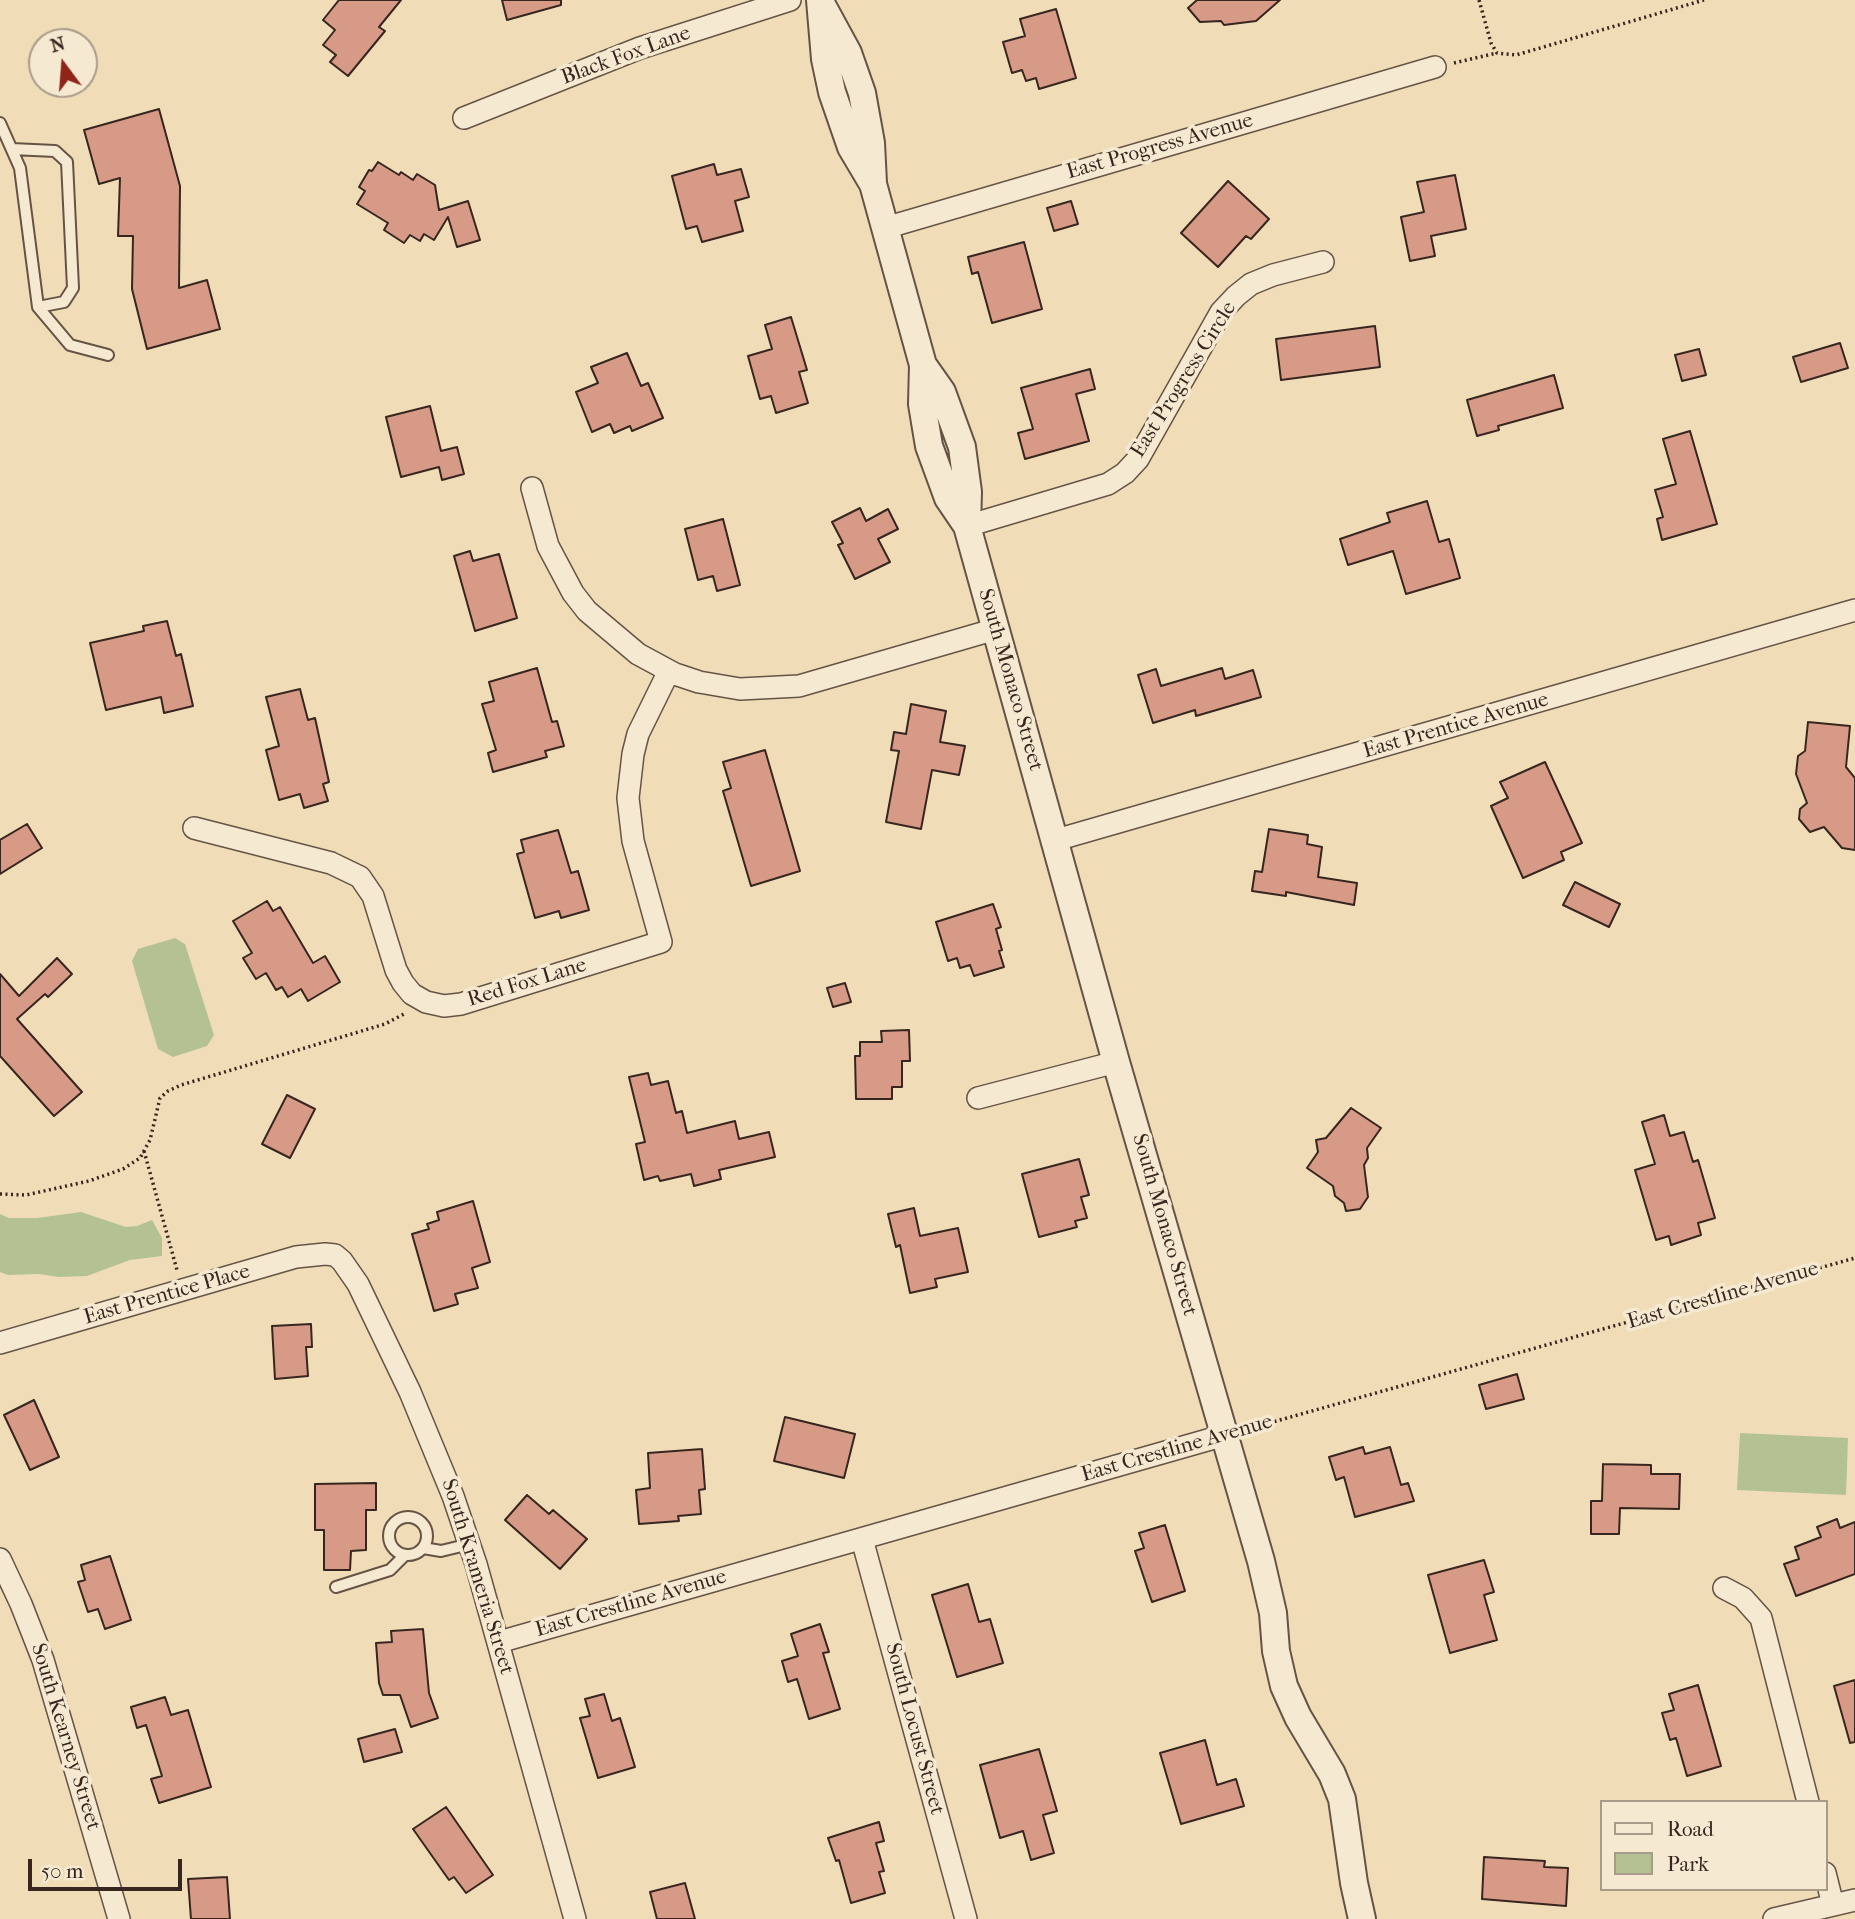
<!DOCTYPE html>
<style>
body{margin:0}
#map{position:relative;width:1855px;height:1919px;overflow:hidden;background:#f0ddb8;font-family:"IM FELL French Canon",serif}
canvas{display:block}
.legend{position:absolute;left:1600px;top:1800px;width:228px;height:91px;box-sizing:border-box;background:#f5e9d1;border:2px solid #a99b8a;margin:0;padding:9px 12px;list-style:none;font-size:21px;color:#37261f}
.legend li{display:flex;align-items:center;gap:14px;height:35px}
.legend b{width:35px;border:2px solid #a99b8a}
.north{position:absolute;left:28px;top:28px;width:70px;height:70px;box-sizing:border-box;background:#f5e9d1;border:2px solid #a99b8a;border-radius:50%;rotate:344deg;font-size:19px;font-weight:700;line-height:28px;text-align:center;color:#37261f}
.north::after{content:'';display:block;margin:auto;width:24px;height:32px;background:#8f2418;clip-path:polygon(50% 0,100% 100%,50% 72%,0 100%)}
.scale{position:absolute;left:28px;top:1859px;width:154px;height:32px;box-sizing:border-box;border:4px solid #37261f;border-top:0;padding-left:9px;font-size:21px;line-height:24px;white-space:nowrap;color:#37261f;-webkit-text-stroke:5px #f5e9d1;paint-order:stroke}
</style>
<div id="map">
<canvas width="1855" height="1919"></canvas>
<ul class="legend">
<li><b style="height:9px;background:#f5e9d1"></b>Road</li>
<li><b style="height:19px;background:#b4c293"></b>Park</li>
</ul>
<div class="north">N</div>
<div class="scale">50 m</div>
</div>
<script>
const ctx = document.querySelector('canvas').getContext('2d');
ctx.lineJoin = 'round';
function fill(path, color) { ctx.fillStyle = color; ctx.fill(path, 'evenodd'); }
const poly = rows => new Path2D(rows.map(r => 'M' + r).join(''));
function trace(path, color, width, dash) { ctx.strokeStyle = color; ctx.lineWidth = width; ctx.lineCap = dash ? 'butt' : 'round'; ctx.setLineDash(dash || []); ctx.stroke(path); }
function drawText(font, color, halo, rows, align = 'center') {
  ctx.font = font + ' "IM FELL French Canon",serif'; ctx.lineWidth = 7; ctx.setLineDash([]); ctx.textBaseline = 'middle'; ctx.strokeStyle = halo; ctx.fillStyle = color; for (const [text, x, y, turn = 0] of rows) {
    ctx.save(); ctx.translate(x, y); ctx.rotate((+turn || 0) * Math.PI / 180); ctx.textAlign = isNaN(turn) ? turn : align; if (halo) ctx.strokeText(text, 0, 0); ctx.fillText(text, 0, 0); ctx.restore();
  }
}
const green = poly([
 [175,938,185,944,214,1035,207,1046,173,1057,158,1049,132,961,138,949],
 [81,1212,126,1227,137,1226,152,1220,162,1238,162,1256,130,1260,87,1276,59,1277,39,1274,8,1275,0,1272,0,1214,9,1218,37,1218],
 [1740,1433,1848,1438,1846,1495,1737,1490]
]);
const building = poly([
 [339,0,401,0,379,27,385,31,348,76,330,62,336,55,323,45,335,30,323,20,339,0],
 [502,0,561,0,561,5,507,20,502,0],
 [1197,0,1280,0,1256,21,1224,25,1221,21,1200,22,1188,8,1197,0],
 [1056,9,1076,78,1039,89,1036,78,1026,81,1022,70,1012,73,1003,42,1025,36,1020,19,1056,9],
 [159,109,180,186,179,288,207,280,220,329,147,349,132,289,133,236,118,236,120,178,99,184,84,130,159,109],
 [378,162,399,175,401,172,413,180,417,174,435,185,439,210,468,201,480,240,457,247,448,217,434,240,424,234,420,241,410,235,404,243,384,230,388,223,357,204,365,191,359,187,369,170,372,171,378,162],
 [714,164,717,175,741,169,749,197,735,201,743,231,702,242,697,226,686,229,672,176,714,164],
 [1455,175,1466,229,1431,236,1435,256,1410,261,1401,217,1424,212,1417,182,1455,175],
 [1228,181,1269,219,1251,239,1246,236,1218,267,1181,233,1228,181],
 [1071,201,1078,224,1054,231,1047,208,1071,201],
 [1024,242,1042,309,992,323,978,272,972,274,968,257,1024,242],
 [791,317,807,370,799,372,808,403,776,413,771,396,760,399,748,356,772,349,765,325,791,317],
 [1375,326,1380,367,1281,380,1276,339,1375,326],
 [1840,343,1848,368,1801,382,1793,357,1840,343],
 [1699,349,1706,375,1682,381,1675,355,1699,349],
 [627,353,641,386,648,383,663,418,632,431,630,426,614,433,610,424,592,432,576,392,598,383,591,367,627,353],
 [1090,369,1095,389,1076,394,1089,441,1025,459,1018,433,1033,429,1021,388,1090,369],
 [1554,375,1563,408,1498,426,1499,430,1477,436,1467,400,1554,375],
 [430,406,441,451,457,447,464,474,442,480,439,467,401,477,386,417,430,406],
 [1690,431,1717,524,1662,540,1657,519,1663,517,1655,490,1676,484,1663,439,1690,431],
 [1427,501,1439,542,1449,539,1460,578,1406,594,1393,551,1348,565,1340,539,1390,522,1387,513,1427,501],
 [860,508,866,521,888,509,898,529,878,539,890,562,855,579,838,545,843,543,832,522,860,508],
 [723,519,740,585,717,591,713,576,698,580,685,529,723,519],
 [470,551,473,561,499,554,517,618,475,631,454,556,470,551],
 [167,621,176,656,181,654,193,706,164,713,161,697,106,710,90,643,144,631,143,626,167,621],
 [537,668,552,722,557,721,564,746,545,751,547,757,493,772,488,753,496,750,482,704,494,701,489,682,537,668],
 [1222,668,1225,679,1253,670,1261,697,1196,716,1195,710,1153,723,1138,675,1156,669,1161,686,1222,668],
 [300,689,308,720,315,718,329,782,323,784,328,801,304,808,300,794,279,800,266,750,279,746,266,697,300,689],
 [911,704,946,711,940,742,965,746,959,775,932,770,921,829,886,822,899,751,891,750,894,732,906,734,911,704],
 [1808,722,1850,726,1846,767,1855,778,1855,850,1842,848,1824,827,1810,832,1799,819,1800,809,1807,803,1796,774,1798,756,1805,751,1808,722],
 [765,750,800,871,751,886,723,791,731,788,723,762,765,750],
 [1545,762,1582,843,1561,852,1564,860,1523,878,1491,806,1508,798,1500,782,1545,762],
 [27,824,42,848,0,874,0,840,27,824],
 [1269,829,1308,835,1307,844,1322,847,1318,877,1357,883,1354,905,1286,892,1286,896,1252,891,1255,871,1262,872,1269,829],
 [558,830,571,873,578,871,589,910,561,918,559,911,535,918,517,854,524,852,521,840,558,830],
 [1575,882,1620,904,1609,927,1563,905,1575,882],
 [267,901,273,911,280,907,313,963,325,956,340,982,308,1001,301,989,288,997,282,987,276,990,266,973,256,979,243,958,252,953,233,921,267,901],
 [993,904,1001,927,996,929,1002,950,999,951,1004,967,974,976,970,965,960,968,957,958,948,961,936,922,993,904],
 [57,958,72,974,48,997,45,994,17,1019,82,1092,54,1116,0,1056,0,974,19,996,57,958],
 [845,983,851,1002,833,1007,827,988,845,983],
 [909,1030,910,1061,902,1061,902,1087,892,1087,892,1099,856,1099,855,1056,860,1056,860,1042,882,1042,881,1031,909,1030],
 [648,1073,651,1085,668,1081,676,1113,682,1111,687,1133,735,1121,739,1139,769,1132,775,1157,719,1170,721,1179,694,1186,691,1174,660,1181,658,1176,644,1180,636,1144,645,1142,629,1077,648,1073],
 [287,1095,315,1109,290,1158,262,1144,287,1095],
 [1351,1108,1381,1128,1367,1148,1368,1158,1364,1165,1368,1197,1360,1209,1346,1211,1344,1203,1335,1196,1333,1186,1307,1168,1318,1152,1316,1140,1326,1138,1351,1108],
 [1664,1115,1670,1136,1684,1132,1693,1162,1698,1160,1715,1218,1698,1223,1701,1235,1671,1245,1669,1236,1656,1240,1635,1170,1655,1164,1642,1122,1664,1115],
 [1079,1159,1089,1195,1081,1197,1087,1218,1075,1221,1077,1227,1039,1237,1022,1174,1079,1159],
 [473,1201,490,1262,472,1268,478,1288,455,1294,458,1304,434,1311,412,1234,429,1229,427,1224,439,1220,437,1212,473,1201],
 [914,1208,920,1236,958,1228,968,1272,935,1279,937,1287,910,1293,900,1245,896,1247,888,1214,914,1208],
 [311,1324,312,1347,306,1347,308,1376,275,1379,272,1326,311,1324],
 [1517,1374,1524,1399,1486,1409,1479,1385,1517,1374],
 [34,1400,59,1457,30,1470,4,1415,34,1400],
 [785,1417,855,1434,844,1478,774,1461,785,1417],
 [1363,1447,1365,1454,1390,1447,1401,1485,1408,1483,1414,1501,1355,1517,1344,1477,1336,1480,1329,1457,1363,1447],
 [702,1449,705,1489,699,1490,701,1514,678,1516,679,1521,639,1524,636,1490,650,1488,648,1453,702,1449],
 [1603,1464,1651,1465,1651,1474,1680,1474,1679,1509,1620,1508,1619,1534,1591,1534,1591,1501,1602,1501,1603,1464],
 [376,1483,376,1510,366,1510,366,1550,351,1551,350,1570,324,1570,324,1530,315,1530,315,1484,376,1483],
 [527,1495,549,1514,553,1510,587,1539,560,1569,505,1520,527,1495],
 [1837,1519,1840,1528,1855,1522,1855,1574,1796,1596,1784,1564,1799,1559,1795,1547,1821,1537,1817,1527,1837,1519],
 [1165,1525,1185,1591,1152,1602,1135,1551,1144,1548,1139,1533,1165,1525],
 [110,1556,131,1620,105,1629,98,1609,88,1612,78,1582,85,1580,81,1565,110,1556],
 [1484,1560,1494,1592,1484,1595,1497,1640,1450,1653,1428,1575,1484,1560],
 [968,1584,979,1622,990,1619,1003,1663,957,1677,932,1595,968,1584],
 [820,1624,829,1652,823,1653,840,1709,809,1719,797,1679,788,1682,782,1661,798,1656,791,1634,820,1624],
 [423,1629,429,1693,438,1718,411,1727,400,1695,383,1695,379,1683,376,1643,392,1642,391,1631,423,1629],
 [1855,1680,1855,1742,1850,1743,1834,1686,1855,1680],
 [1698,1685,1721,1766,1687,1776,1676,1738,1670,1740,1662,1713,1674,1710,1669,1694,1698,1685],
 [604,1694,612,1721,620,1718,635,1767,598,1778,580,1718,590,1716,585,1699,604,1694],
 [165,1697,171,1715,188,1710,211,1787,159,1803,151,1779,162,1776,146,1725,137,1728,131,1707,165,1697],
 [395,1729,402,1752,364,1762,358,1739,395,1729],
 [1205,1740,1217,1785,1236,1779,1244,1806,1181,1824,1160,1753,1205,1740],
 [1039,1749,1057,1811,1043,1815,1054,1853,1031,1860,1023,1831,1000,1838,980,1765,1039,1749],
 [446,1807,493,1875,466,1893,454,1877,449,1880,413,1829,446,1807],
 [879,1822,884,1841,876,1843,884,1871,879,1872,885,1893,851,1903,839,1860,836,1861,828,1838,879,1822],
 [1484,1857,1545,1861,1544,1867,1568,1868,1566,1906,1482,1899,1484,1857],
 [227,1877,230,1919,191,1919,188,1879,227,1877],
 [685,1883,695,1919,657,1919,650,1892,685,1883]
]);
const path = poly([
 [1479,0,1491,43,1497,53,1516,55,1704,0],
 [1454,63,1497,53],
 [144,1151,177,1270],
 [0,1194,26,1195,89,1181,123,1169,140,1158,150,1140,160,1098,168,1091,181,1085,385,1024,404,1014],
 [1248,1429,1855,1258]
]);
const service = poly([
 [0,123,20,168,38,307,70,345,108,355],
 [12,149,55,151,67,162,73,288,64,302,38,307],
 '389 1536a19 19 0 1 1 38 0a19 19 0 1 1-38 0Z',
 [423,1548,441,1551,470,1544],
 [336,1587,390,1570,405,1555]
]);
const minor = poly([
 [464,118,640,48,790,0],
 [885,228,1435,67],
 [532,488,548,546,573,593,587,611,638,654,675,674,699,682,740,689,799,686,996,629],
 [967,526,1108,484,1125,473,1138,459,1221,312,1236,296,1251,284,1273,275,1323,262],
 [194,828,331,863,360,877,373,896,396,970,403,983,412,994,426,1002,444,1006,461,1004,661,942,633,841,628,798,633,754,638,734,669,671],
 [1056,840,1855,610],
 [978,1098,1116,1062],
 [0,1343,296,1257,325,1254,335,1255,342,1261,358,1284,410,1392,453,1496,476,1564,575,1919],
 [862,1539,966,1919],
 [0,1559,21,1604,43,1660,119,1919],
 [1724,1588,1743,1598,1761,1618,1808,1802],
 [499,1642,1225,1435],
 [1825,1873,1833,1905],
 [1774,1919,1855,1900]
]);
const tertiary = poly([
 [820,0,825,59,832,92,851,147,873,184,923,365,922,404,929,446,948,498,967,526],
 [823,7,848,53,862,93,871,143,873,183],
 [923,365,942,392,962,447,968,492,967,526,1116,1062,1261,1561,1273,1613,1276,1651,1284,1686,1298,1717,1332,1774,1342,1799,1354,1883,1362,1919]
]);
const streetNames = [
 ["Black Fox Lane",626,56,-20],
 ["East Progress Avenue",1160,147,-16],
 ["East Progress Circle",1184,380,-58],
 ["South Monaco Street",1010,680,74],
 ["East Prentice Avenue",1456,726,-16],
 ["Red Fox Lane",527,983,-17],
 ["South Monaco Street",1164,1225,74],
 ["East Prentice Place",167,1295,-16],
 ["East Crestline Avenue",1723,1296,-16],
 ["East Crestline Avenue",1177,1449,-16],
 ["South Krameria Street",477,1577,73],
 ["East Crestline Avenue",631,1604,-16],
 ["South Locust Street",914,1729,75],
 ["South Kearney Street",65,1737,73]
];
fill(green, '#b4c293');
fill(building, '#d79a87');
trace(building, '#37261f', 2);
trace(service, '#655445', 14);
trace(minor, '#655445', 24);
trace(tertiary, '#655445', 30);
trace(path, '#37261f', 3.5, [2, 3.5]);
trace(service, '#f5e9d1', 10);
trace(minor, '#f5e9d1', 21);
trace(tertiary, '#f5e9d1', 26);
drawText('21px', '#37261f', '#f5e9d1', streetNames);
</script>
